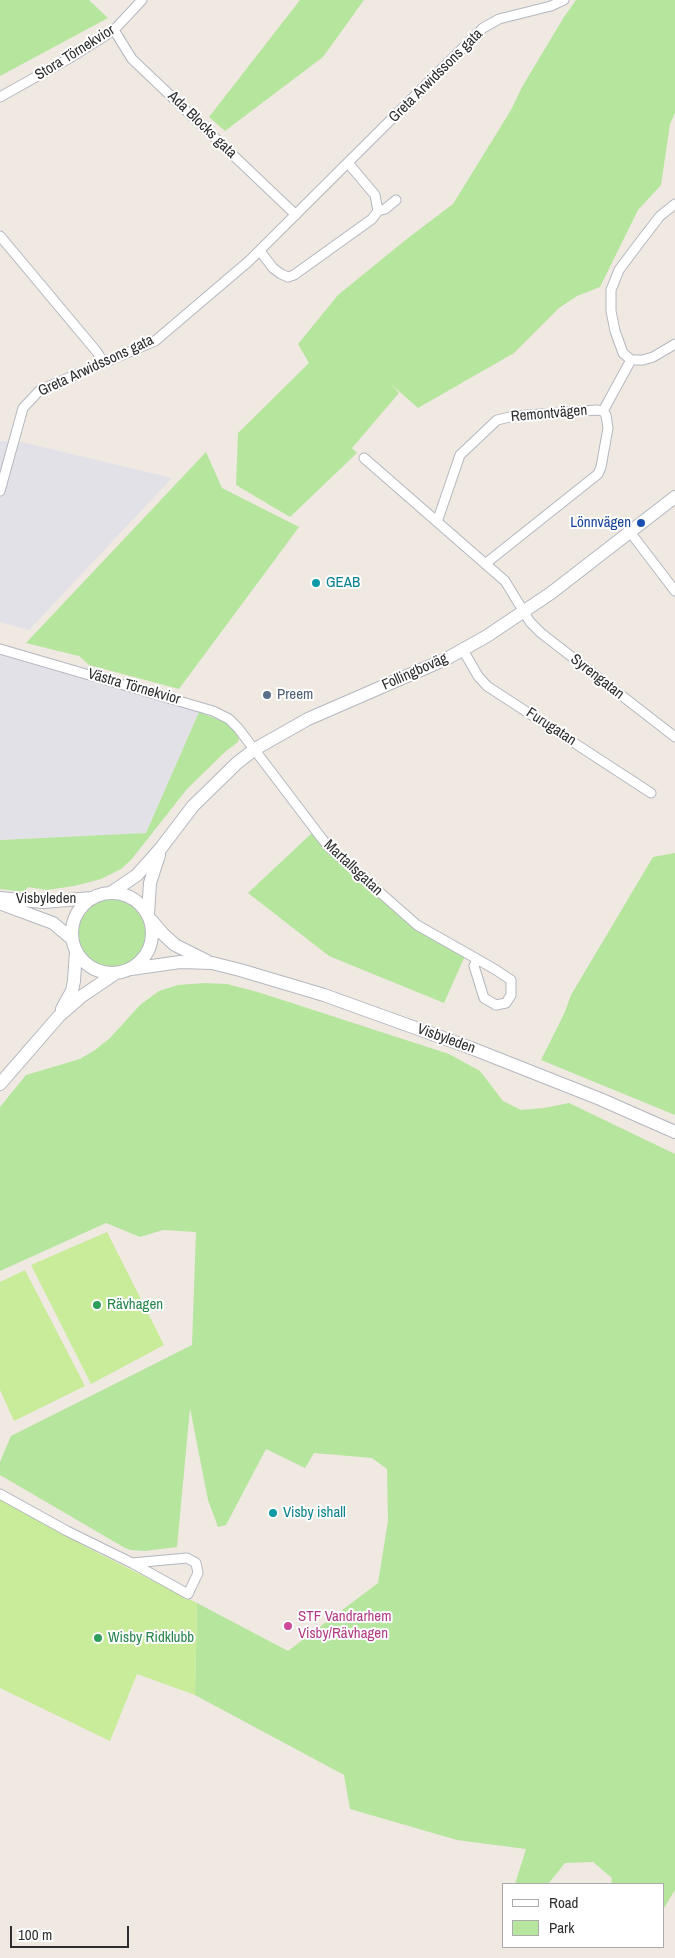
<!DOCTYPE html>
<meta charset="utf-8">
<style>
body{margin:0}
#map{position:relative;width:675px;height:1958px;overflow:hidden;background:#efe9e1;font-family:"Archivo Narrow",sans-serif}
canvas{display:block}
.legend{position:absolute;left:502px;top:1883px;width:162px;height:65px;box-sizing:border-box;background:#fff;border:1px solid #ababab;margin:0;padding:6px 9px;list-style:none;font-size:15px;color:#2e2e2e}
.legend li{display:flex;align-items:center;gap:10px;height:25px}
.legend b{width:25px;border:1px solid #ababab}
.scale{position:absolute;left:10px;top:1926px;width:119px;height:22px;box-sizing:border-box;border:2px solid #2e2e2e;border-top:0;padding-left:6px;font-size:15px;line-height:18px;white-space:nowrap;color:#2e2e2e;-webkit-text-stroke:4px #fff;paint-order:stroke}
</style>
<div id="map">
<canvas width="675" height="1958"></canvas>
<ul class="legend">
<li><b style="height:6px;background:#fff"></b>Road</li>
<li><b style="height:14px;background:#b6e59e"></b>Park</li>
</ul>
<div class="scale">100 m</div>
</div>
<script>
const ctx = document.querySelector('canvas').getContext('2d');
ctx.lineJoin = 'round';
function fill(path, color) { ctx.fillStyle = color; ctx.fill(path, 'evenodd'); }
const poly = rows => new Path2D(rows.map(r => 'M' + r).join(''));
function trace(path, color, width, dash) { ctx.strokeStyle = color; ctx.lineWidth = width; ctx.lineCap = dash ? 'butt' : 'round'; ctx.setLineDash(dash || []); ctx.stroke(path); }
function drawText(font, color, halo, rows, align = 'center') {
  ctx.font = font + ' "Archivo Narrow",sans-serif'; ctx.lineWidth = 4; ctx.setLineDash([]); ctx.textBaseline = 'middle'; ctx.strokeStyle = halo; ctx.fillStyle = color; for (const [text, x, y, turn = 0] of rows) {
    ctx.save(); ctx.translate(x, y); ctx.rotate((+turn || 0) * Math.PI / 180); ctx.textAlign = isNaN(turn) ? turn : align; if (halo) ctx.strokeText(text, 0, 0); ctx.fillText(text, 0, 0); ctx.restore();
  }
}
const industrial = poly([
 [0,441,22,442,172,478,29,630,0,622],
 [0,653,61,669,199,712,146,833,0,840]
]);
const green = poly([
 [0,0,89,0,108,18,0,76],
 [300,0,364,0,323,57,225,131,209,117],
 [576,0,675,0,675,113,670,124,661,185,638,210,600,287,577,296,559,308,514,353,418,408,392,385,399,393,352,448,357,453,290,517,236,485,238,433,309,363,298,344,338,295,408,238,453,204,511,110,522,87,564,17],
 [206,452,222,488,299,527,179,689,89,665,79,656,26,643],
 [199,712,229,724,239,738,238,742,226,751,187,789,131,860,121,869,101,879,74,886,47,890,28,887,24,892,0,889,0,840,146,833],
 [312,833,321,844,418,929,465,956,444,1003,329,956,248,893],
 [675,853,675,1115,541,1060,564,1014,571,995,653,857],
 '77 933a35 35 0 1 1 70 0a35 35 0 1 1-70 0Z',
 [205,983,227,984,261,993,449,1054,480,1071,503,1101,521,1110,544,1108,569,1103,675,1154,675,1890,664,1908,664,1884,611,1884,612,1878,593,1862,565,1863,548,1884,515,1884,526,1849,457,1840,350,1809,344,1775,195,1695,197,1603,288,1651,378,1583,388,1521,387,1469,372,1458,314,1453,305,1468,266,1449,226,1525,218,1527,208,1500,190,1408,177,1547,145,1551,131,1550,125,1548,0,1475,0,1462,11,1436,192,1345,196,1232,163,1230,140,1237,106,1223,0,1271,0,1107,26,1075,80,1059,95,1050,110,1038,140,1005,159,991,178,985]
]);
const pitch = poly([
 [107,1232,164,1345,91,1384,31,1265],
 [25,1270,85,1386,14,1421,0,1390,0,1282],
 [0,1499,92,1550,197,1603,195,1695,137,1674,110,1741,0,1688]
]);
const street = poly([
 [114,30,132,59,296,215],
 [0,97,68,59,114,30,142,0],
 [378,211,385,209,396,200],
 [0,236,97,352,103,362],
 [260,251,273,268,281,274,288,277,294,275,372,219,378,211,375,195,348,163],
 [631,360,623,353,615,331,611,311,611,290,619,270,643,238,660,216,675,204],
 [631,360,643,360,653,357,675,344],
 [603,411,631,360],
 [364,458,505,581,530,622,541,633,675,737],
 [0,491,23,408,40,390,155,341,249,261,483,28,499,19,551,6,564,0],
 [437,522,460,455,497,420,514,416,597,410,603,411,606,415,608,428,601,467,598,474,485,564],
 [630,532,675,591],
 [0,649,213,711,229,719,238,728,323,840,332,850,417,925,477,959,496,970,511,980,511,995,506,1003,496,1005,484,998,474,966,477,959],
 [463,650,478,676,487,686,651,793],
 [0,1494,67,1531,132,1563,188,1594,198,1573,196,1563,187,1558,132,1563]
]);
const secondary = poly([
 [112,892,137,875,161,848,193,806,237,763,255,749,308,719,446,659,487,636,551,593,675,497],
 '72 933a40 40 0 1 1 80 0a40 40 0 1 1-80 0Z',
 [0,898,43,902,92,898],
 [2,904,53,923,72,939],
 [148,914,150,883,159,855],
 [151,920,163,934,175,945,207,961],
 [131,969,180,962,212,963,240,970,324,995,471,1048,600,1099,675,1132],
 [62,1009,72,991,74,981,76,951],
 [0,1084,59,1016,82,996,116,973]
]);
const markers = [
 [641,523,5,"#1a4fb4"],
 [316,583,5,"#0f9aa8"],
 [267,695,5,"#5c6f8a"],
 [97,1305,5,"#2e9e5b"],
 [273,1513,5,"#0f9aa8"],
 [288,1626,5,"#d1479c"],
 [98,1638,5,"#2e9e5b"]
];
const streetNames = [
 ["Stora Törnekvior",75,53,-32],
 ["Greta Arwidssons gata",436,76,-45],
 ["Ada Blocks gata",202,125,44],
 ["Greta Arwidssons gata",96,366,-25],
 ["Remontvägen",549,414,-5],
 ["Follingboväg",415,672,-24],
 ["Syrengatan",597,677,38],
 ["Västra Törnekvior",134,687,16],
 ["Furugatan",551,727,33],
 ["Martallsgatan",353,868,43],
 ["Visbyleden",46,899],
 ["Visbyleden",446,1039,20]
];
const transitNames = [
 ["Lönnvägen",631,523]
];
const cultureNames = [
 ["GEAB",326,583],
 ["Visby ishall",283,1513]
];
const serviceNames = [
 ["Preem",277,695]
];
const leisureNames = [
 ["Rävhagen",107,1305],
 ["Wisby Ridklubb",108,1638]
];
const hotelNames = [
 ["STF Vandrarhem",298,1617],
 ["Visby/Rävhagen",298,1634]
];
fill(industrial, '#e3e1e8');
fill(green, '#b6e59e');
fill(pitch, '#c9ec9a');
trace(street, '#b4b7c1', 11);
trace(secondary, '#b4b7c1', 14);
trace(street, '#fff', 9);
trace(secondary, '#fff', 12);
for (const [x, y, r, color] of markers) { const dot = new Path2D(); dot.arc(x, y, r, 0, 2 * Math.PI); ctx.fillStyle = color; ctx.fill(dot); trace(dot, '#fff', 2); }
drawText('15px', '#2e2e2e', '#fff', streetNames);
drawText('15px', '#164399', '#fff', transitNames, 'right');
drawText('15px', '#0d838f', '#fff', cultureNames, 'left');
drawText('15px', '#4e5e75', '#fff', serviceNames, 'left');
drawText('15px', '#27864d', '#fff', leisureNames, 'left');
drawText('15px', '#b23c85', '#fff', hotelNames, 'left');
</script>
